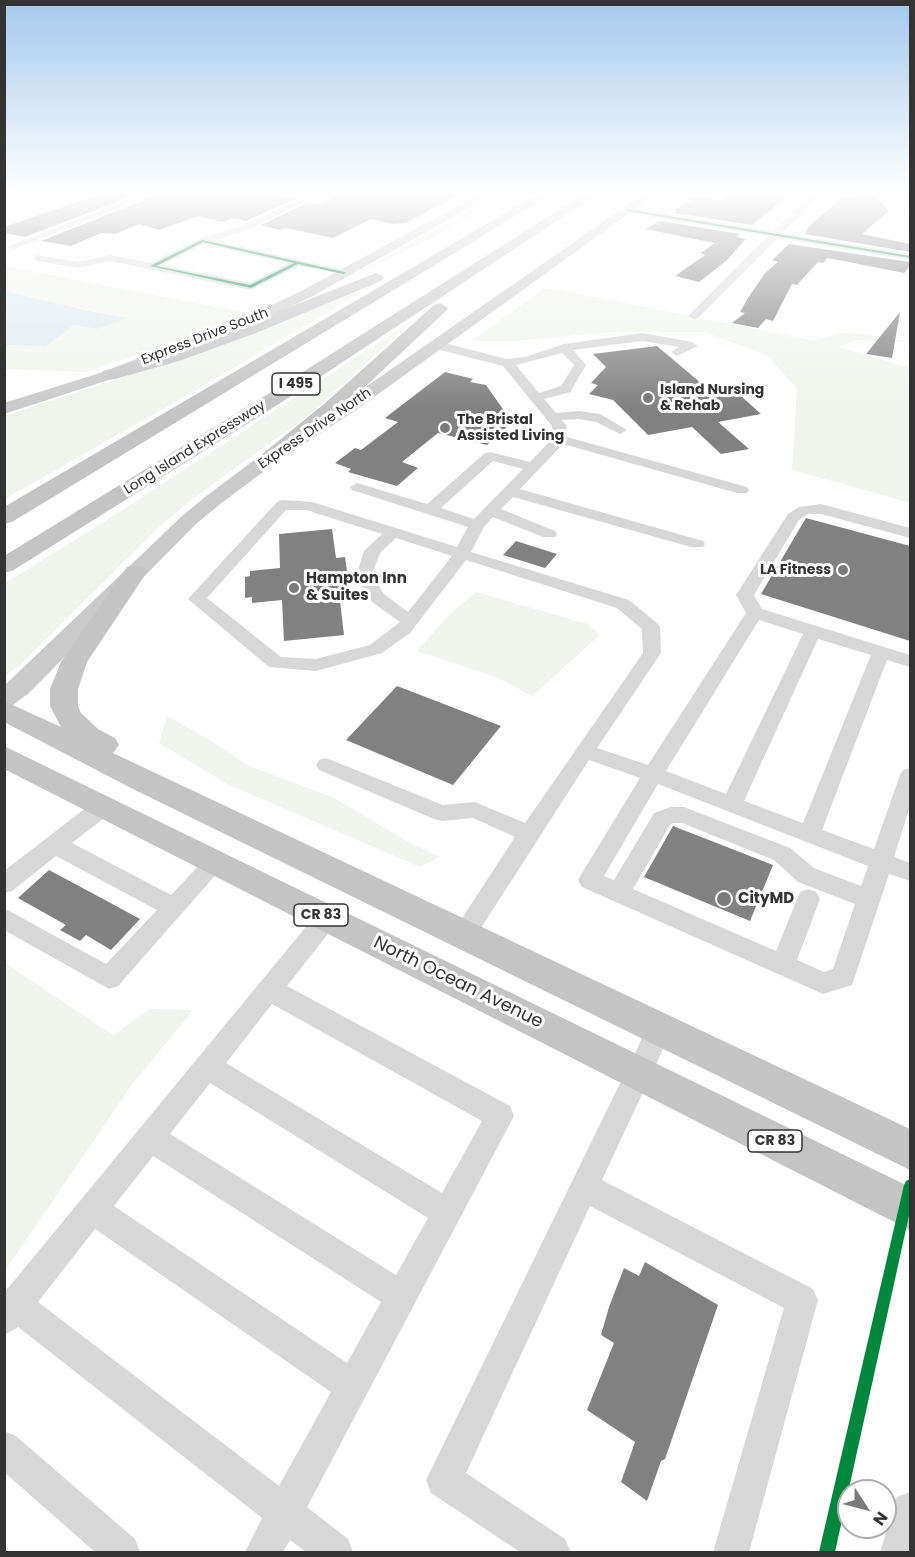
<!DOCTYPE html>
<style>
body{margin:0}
#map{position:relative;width:915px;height:1557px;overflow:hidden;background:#fff;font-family:Poppins,sans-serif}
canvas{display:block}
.frame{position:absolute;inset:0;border:6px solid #333;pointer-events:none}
.north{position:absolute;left:837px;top:1479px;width:60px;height:60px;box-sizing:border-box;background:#fff;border:2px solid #adadad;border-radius:50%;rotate:126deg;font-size:16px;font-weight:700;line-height:24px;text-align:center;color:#333}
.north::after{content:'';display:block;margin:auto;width:21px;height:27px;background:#7a7a7a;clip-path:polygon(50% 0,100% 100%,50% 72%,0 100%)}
</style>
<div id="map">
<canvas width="915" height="1557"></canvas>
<div class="frame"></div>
<div class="north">N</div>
</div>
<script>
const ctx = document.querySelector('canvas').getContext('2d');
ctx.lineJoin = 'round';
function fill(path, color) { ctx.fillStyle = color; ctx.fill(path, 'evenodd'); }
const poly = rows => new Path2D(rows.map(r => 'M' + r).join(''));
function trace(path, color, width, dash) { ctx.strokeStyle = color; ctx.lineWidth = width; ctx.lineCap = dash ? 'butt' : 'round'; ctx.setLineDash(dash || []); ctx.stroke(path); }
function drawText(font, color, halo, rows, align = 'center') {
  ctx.font = font + ' Poppins,sans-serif'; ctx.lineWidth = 6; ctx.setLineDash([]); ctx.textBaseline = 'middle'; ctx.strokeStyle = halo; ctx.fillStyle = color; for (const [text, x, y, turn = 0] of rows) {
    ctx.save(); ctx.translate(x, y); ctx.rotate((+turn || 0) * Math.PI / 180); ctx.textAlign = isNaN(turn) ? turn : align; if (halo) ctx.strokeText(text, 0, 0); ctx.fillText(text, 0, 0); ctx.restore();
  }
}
const green = poly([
 [32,192,72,192,5,214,5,207,32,197],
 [502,192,515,192,439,235,356,274],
 [5,266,246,313,201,333,86,372,5,369,5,345,46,346,74,325,97,329,125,318,5,291],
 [377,283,198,389,5,499,4,416,179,359],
 [543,289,560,290,815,341,839,333,866,334,910,342,856,340,839,347,910,368,910,503,792,470,797,389,767,355,704,332,612,332,512,341,472,341],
 [416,318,309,415,191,500,157,529,19,666,5,676,5,583,104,522],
 [476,592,588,624,600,635,532,696,498,678,417,651,449,615],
 [167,716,210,740,249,766,334,798,407,841,440,857,420,867,227,784,159,743],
 [5,963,113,1035,150,1009,193,1010,131,1086,5,1271]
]);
const water = poly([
 [5,291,91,311,127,318,97,329,74,325,46,346,5,345]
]);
const building = poly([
 [107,192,143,192,25,237,4,233,4,227],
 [161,192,261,192,295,199,246,221,233,218,222,222,198,216,159,230,139,224,115,234,101,233,71,246,41,241,160,194],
 [346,192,465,192,405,223,393,224,371,219,333,238,286,228,279,230,261,225,309,202,317,204],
 [724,192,791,192,780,198,785,199,752,225,675,213,678,211,674,210,698,196,723,201],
 [856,194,877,197,889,211,862,234,910,244,910,252,805,234,809,226,844,196,850,197],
 [660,221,740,234,736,237,746,239,726,261,699,282,675,276,705,255,701,253,715,243,645,229],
 [789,244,910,262,910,266,904,273,828,258,823,263,818,262,797,285,792,284,773,321,766,319,758,328,732,323,745,313,740,312,748,298,765,273,778,262,772,260],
 [900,312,892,358,866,354],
 [657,346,708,389,730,386,761,414,718,422,749,449,721,454,692,427,648,435,613,400,589,394,598,385,591,383,606,367,593,354],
 [445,372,473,379,470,382,486,385,512,422,487,445,438,433,402,462,418,468,397,486,348,472,351,469,335,463,355,448,361,450,398,422,385,418],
 [806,518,910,546,910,641,761,594],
 [332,529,336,558,345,557,351,600,340,601,344,635,284,641,282,600,252,603,252,597,245,598,245,577,250,576,250,571,280,568,279,534],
 [516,541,557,554,545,568,503,555],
 [397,686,501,726,453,785,346,740],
 [673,826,773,865,750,921,644,877],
 [49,870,105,900,140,919,111,950,86,935,80,941,60,930,66,925,18,898],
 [645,1262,718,1305,665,1459,661,1461,647,1501,621,1482,635,1442,587,1410,614,1343,601,1335,609,1307,624,1268,639,1276]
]);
const minor = poly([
 [148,192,159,192,14,249,6,247,148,192],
 [316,192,326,192,249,229,214,241,348,271,348,275,299,266,251,290,110,261,78,268,38,261,33,258,38,255,78,262,110,255,151,263,199,239,243,225,316,192],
 [203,244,288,263,250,283,162,265,203,244],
 [814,192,822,192,782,233,910,254,910,260,778,238,698,318,694,319,688,316,768,236,627,213,622,210,627,207,773,231,814,192],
 [642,333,692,342,698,346,677,356,671,352,679,347,642,341,573,350,586,365,572,389,571,392,544,399,556,413,579,411,600,414,627,430,620,434,596,422,579,419,562,420,566,425,567,437,747,487,749,490,747,493,737,493,563,444,520,489,703,541,705,544,703,547,691,547,513,497,501,509,555,531,557,534,555,537,543,537,493,517,484,527,471,552,629,600,657,623,660,627,661,653,597,748,648,765,746,613,736,595,788,514,799,507,821,504,910,528,910,538,821,514,808,514,799,520,754,595,762,609,910,655,910,667,887,660,822,830,874,849,900,775,903,770,910,768,910,806,894,857,910,863,910,881,889,874,852,985,823,994,582,887,578,880,582,873,640,778,589,760,472,942,463,945,454,942,451,935,515,837,473,818,442,821,434,819,319,770,316,765,319,760,326,758,443,805,475,802,525,823,643,653,642,629,617,608,466,560,410,633,382,653,316,671,269,667,188,599,277,502,282,500,312,502,457,547,468,527,352,490,350,487,357,483,427,504,485,453,490,452,530,462,553,438,552,426,503,366,432,348,432,342,436,341,507,359,525,357,564,344,642,333],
 [562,353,574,365,561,386,539,393,516,365,562,353],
 [493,461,523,469,474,519,441,508,493,461],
 [286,510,306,510,382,534,364,551,358,570,360,574,372,574,380,553,396,538,452,556,408,612,384,594,374,579,362,579,360,583,372,602,400,622,370,645,316,659,281,657,207,598,286,510],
 [759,620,803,634,726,794,666,771,759,620],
 [818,639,871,655,803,823,744,801,818,639],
 [658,784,868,866,861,886,814,868,790,848,684,807,671,807,654,813,614,880,604,876,658,784],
 [673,823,682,823,774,860,798,882,855,904,833,969,824,972,797,960,820,899,816,892,808,889,800,892,776,951,633,889,670,825,673,823],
 [104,798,112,800,115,806,112,812,72,843,171,895,208,856,216,853,224,856,227,862,118,986,109,989,4,930,4,908,106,964,157,910,56,856,12,891,4,893,4,871,96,800,104,798],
 [327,908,335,911,339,918,335,925,287,986,510,1106,514,1116,307,1507,348,1539,353,1552,306,1552,290,1540,283,1552,245,1552,262,1518,18,1327,4,1335,4,1293,319,911,327,908],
 [272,1004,482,1121,442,1193,226,1063,272,1004],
 [210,1083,428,1218,396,1275,170,1134,210,1083],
 [153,1156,381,1302,347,1363,114,1206,153,1156],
 [95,1229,331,1392,279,1486,38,1302,95,1229],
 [659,1018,668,1022,672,1030,602,1180,813,1289,818,1300,749,1552,713,1552,784,1308,590,1206,466,1473,565,1539,571,1552,520,1552,431,1493,426,1480,650,1022,659,1018],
 [4,1431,16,1436,135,1539,140,1552,95,1552,4,1472,4,1431],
 [910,1492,910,1552,880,1552,897,1497,910,1492]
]);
const major = poly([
 [484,192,497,192,313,296,271,316,115,378,4,414,4,403,103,372,261,310,303,290,484,192],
 [646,192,659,192,356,410,275,463,219,505,196,524,29,693,13,705,4,707,4,686,182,516,205,497,261,455,344,402,646,192]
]);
const highway = poly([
 [541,192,555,192,12,522,4,524,4,507,541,192],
 [587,192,601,192,282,402,12,571,4,573,4,556,268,394,587,192],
 [376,273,381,275,384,278,381,281,256,333,179,361,115,379,109,380,103,379,100,375,103,371,167,353,244,325,376,273],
 [440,303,448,308,446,311,338,412,275,463,261,463,258,459,261,455,324,404,434,305,440,303],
 [135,565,143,567,147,572,87,662,78,689,78,706,81,713,98,729,115,738,119,745,113,753,910,1129,910,1170,131,788,4,722,4,701,61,727,50,706,50,689,61,662,127,567,135,565],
 [4,746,910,1187,910,1230,4,769,4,746]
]);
const cycleway = poly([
 [627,209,910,256,910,258,626,211,627,209],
 [202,240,344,272,346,273,344,274,298,264,251,288,150,266,202,240],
 [203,242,294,263,250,285,156,266,203,242],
 [910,1179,910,1211,835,1552,819,1552,904,1185,906,1181,910,1179]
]);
const markers = [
 [648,398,6,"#7a7a7a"],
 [445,428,6,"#7a7a7a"],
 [843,570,6,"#7a7a7a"],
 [294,588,6,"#7a7a7a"],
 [724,899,8,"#7a7a7a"]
];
const farStreetnames = [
 ["Express Drive South",205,337,-21],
 ["Express Drive North",315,429,-34],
 ["Long Island Expressway",195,448,-32]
];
const shields = [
 [296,384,48],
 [321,915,54],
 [775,1141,54]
];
const shieldNames = [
 ["I 495",296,384],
 ["CR 83",321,915],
 ["CR 83",775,1141]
];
const farPoinames = [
 ["Island Nursing",660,390],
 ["& Rehab",660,406],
 ["The Bristal",457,420],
 ["Assisted Living",457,436],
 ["LA Fitness",831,570,"right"]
];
const poiNames = [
 ["Hampton Inn",306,579],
 ["& Suites",306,596],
 ["CityMD",738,899]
];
const nearStreetnames = [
 ["North Ocean Avenue",458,983,26]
];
fill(green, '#f1f4ed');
fill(water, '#dfe9f2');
fill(building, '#818181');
fill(minor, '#d7d7d7');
fill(major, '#cacaca');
fill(highway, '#c4c4c4');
fill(cycleway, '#00873e');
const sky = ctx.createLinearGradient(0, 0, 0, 409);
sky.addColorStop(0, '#a4c9ec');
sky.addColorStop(0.47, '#fff');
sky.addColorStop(1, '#ffffff00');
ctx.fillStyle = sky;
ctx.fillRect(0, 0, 915, 409);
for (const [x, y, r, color] of markers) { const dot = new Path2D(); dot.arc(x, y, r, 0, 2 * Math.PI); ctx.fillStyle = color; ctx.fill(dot); trace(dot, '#fff', 2); }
drawText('14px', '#333', '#fff', farStreetnames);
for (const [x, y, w] of shields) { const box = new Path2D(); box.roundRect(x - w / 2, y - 11, w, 22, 4.5); ctx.fillStyle = '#fff'; ctx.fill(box); trace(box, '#333', 1.5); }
drawText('bold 14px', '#333', null, shieldNames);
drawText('bold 14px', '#333', '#fff', farPoinames, 'left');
drawText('bold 15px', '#333', '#fff', poiNames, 'left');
drawText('18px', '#333', '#fff', nearStreetnames);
</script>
